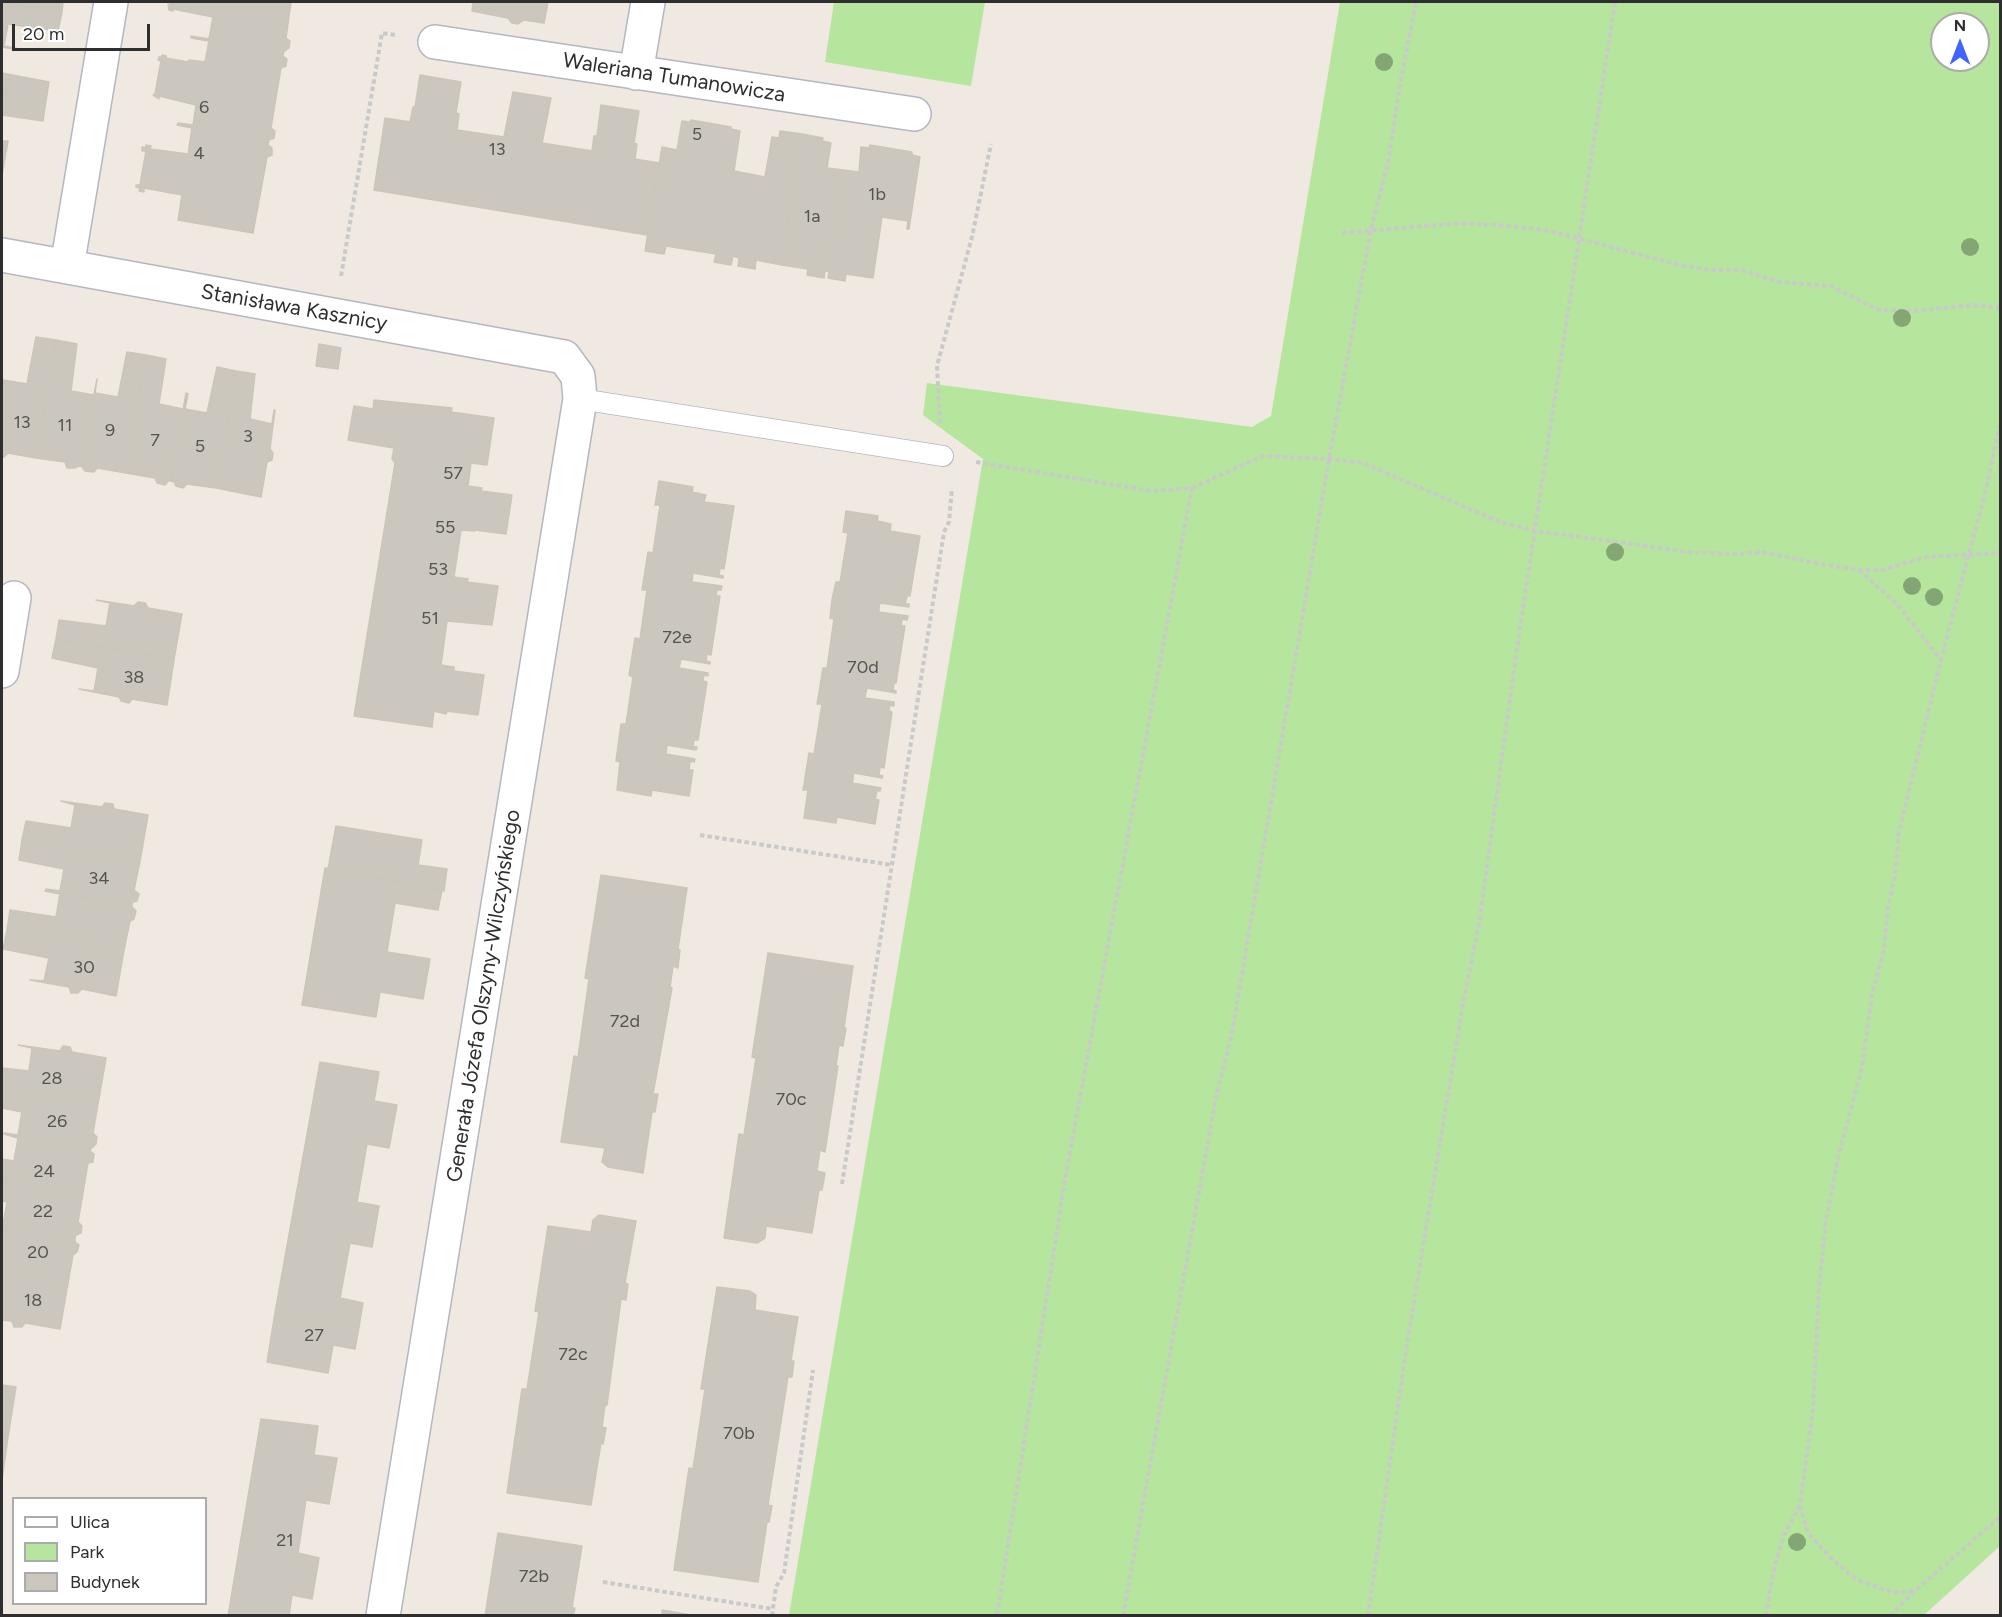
<!DOCTYPE html>
<meta charset="utf-8">
<style>
body{margin:0}
#map{position:relative;width:2002px;height:1617px;overflow:hidden;background:#efe9e1;font-family:Figtree,sans-serif}
canvas{display:block}
.frame{position:absolute;inset:0;border:3px solid #2e2e2e;pointer-events:none}
.legend{position:absolute;left:12px;top:1497px;width:195px;height:108px;box-sizing:border-box;background:#fff;border:2px solid #ababab;margin:0;padding:8px 10px;list-style:none;font-size:18px;color:#2e2e2e}
.legend li{display:flex;align-items:center;gap:12px;height:30px}
.legend b{width:30px;border:2px solid #ababab}
.north{position:absolute;left:1930px;top:12px;width:60px;height:60px;box-sizing:border-box;background:#fff;border:2px solid #ababab;border-radius:50%;rotate:0deg;font-size:16px;font-weight:700;line-height:24px;text-align:center;color:#2e2e2e}
.north::after{content:'';display:block;margin:auto;width:21px;height:27px;background:#4264fb;clip-path:polygon(50% 0,100% 100%,50% 72%,0 100%)}
.scale{position:absolute;left:12px;top:24px;width:138px;height:27px;box-sizing:border-box;border:3px solid #2e2e2e;border-top:0;padding-left:8px;font-size:18px;line-height:21px;white-space:nowrap;color:#2e2e2e;-webkit-text-stroke:4px #fff;paint-order:stroke}
</style>
<div id="map">
<canvas width="2002" height="1617"></canvas>
<div class="frame"></div>
<ul class="legend">
<li><b style="height:8px;background:#fff"></b>Ulica</li>
<li><b style="height:16px;background:#b6e59e"></b>Park</li>
<li><b style="height:16px;background:#cbc7bf"></b>Budynek</li>
</ul>
<div class="north">N</div>
<div class="scale">20 m</div>
</div>
<script>
const ctx = document.querySelector('canvas').getContext('2d');
ctx.lineJoin = 'round';
function fill(path, color) { ctx.fillStyle = color; ctx.fill(path, 'evenodd'); }
const poly = rows => new Path2D(rows.map(r => 'M' + r).join(''));
function trace(path, color, width, dash) { ctx.strokeStyle = color; ctx.lineWidth = width; ctx.lineCap = dash ? 'butt' : 'round'; ctx.setLineDash(dash || []); ctx.stroke(path); }
function drawText(font, color, halo, rows, align = 'center') {
  ctx.font = font + ' Figtree,sans-serif'; ctx.lineWidth = 6; ctx.setLineDash([]); ctx.textBaseline = 'middle'; ctx.strokeStyle = halo; ctx.fillStyle = color; for (const [text, x, y, turn = 0] of rows) {
    ctx.save(); ctx.translate(x, y); ctx.rotate((+turn || 0) * Math.PI / 180); ctx.textAlign = isNaN(turn) ? turn : align; if (halo) ctx.strokeText(text, 0, 0); ctx.fillText(text, 0, 0); ctx.restore();
  }
}
const green = poly([
 [834,2,985,2,971,86,825,62],
 [1340,2,2000,2,2000,1546,1924,1615,789,1615,983,459,923,415,927,383,1252,427,1271,416],
 [1942,24,1978,24,1978,60,1942,60]
]);
const building = poly([
 [2,2,63,2,62,12,2,2],
 [2,2,62,12,58,31,8,24,4,46,19,49,19,50,2,47,2,2],
 [171,2,291,2,286,38,290,41,289,48,284,51,283,56,287,59,286,66,281,68,271,128,275,131,274,138,269,140,268,145,272,148,272,155,267,157,253,233,178,220,182,195,144,188,144,192,139,191,140,188,136,187,136,185,140,185,146,151,142,151,142,147,146,148,146,145,151,146,150,149,188,154,192,128,177,125,178,123,193,125,196,105,159,96,159,99,153,95,155,94,161,61,158,60,159,57,162,57,162,55,166,56,166,58,188,62,189,60,205,62,209,41,191,38,191,36,209,39,213,17,173,9,173,11,169,10,168,4,170,5,171,2],
 [473,2,548,2,544,23,524,20,518,24,512,23,508,18,472,11,473,2],
 [2,73,49,82,46,101,2,93,2,73],
 [420,75,461,82,456,113,459,114,457,130,504,137,513,92,551,98,542,143,592,151,594,136,597,136,601,105,639,111,634,143,637,144,635,159,659,163,647,235,374,190,385,118,410,122,413,107,415,107,420,75],
 [2,93,46,101,43,121,2,115,2,93],
 [691,120,731,127,731,129,740,131,734,171,765,177,772,137,779,138,780,131,802,134,782,265,756,260,755,269,738,266,739,258,733,256,731,265,714,262,716,254,666,246,664,254,645,251,662,147,677,150,682,121,690,122,691,120],
 [802,134,823,138,822,141,831,143,827,168,843,170,827,271,825,271,824,278,807,275,808,269,782,265,802,134],
 [2,141,8,141,2,175,2,141],
 [870,145,912,152,912,155,920,157,909,229,907,229,908,221,882,217,873,278,846,274,845,281,828,278,829,272,827,271,843,170,859,172,861,147,869,148,870,145],
 [36,337,56,340,36,458,8,453,4,457,2,456,2,392,3,380,27,384,36,337],
 [56,340,77,344,71,391,94,395,81,465,75,468,67,468,65,462,36,458,56,340],
 [319,344,341,348,338,369,316,366,319,344],
 [127,352,146,355,126,473,97,468,94,472,85,471,81,465,97,379,95,393,118,397,127,352],
 [146,355,166,359,159,404,183,409,171,481,168,481,165,485,157,483,155,478,126,473,146,355],
 [217,367,236,371,216,488,187,484,183,488,176,486,174,482,171,481,186,393,188,394,185,409,207,413,217,367],
 [236,371,255,374,250,419,272,424,274,410,275,410,270,449,273,453,272,460,267,462,261,497,216,488,236,371],
 [374,400,452,408,451,412,494,418,487,465,471,463,468,486,482,488,481,491,512,495,506,534,475,530,475,531,461,530,454,577,468,579,467,582,498,586,492,625,447,621,441,665,454,667,454,671,484,675,478,715,447,711,446,714,434,711,432,727,354,716,395,463,392,459,394,448,348,440,354,406,373,409,374,400],
 [659,481,693,487,692,492,706,495,704,502,734,506,724,569,720,568,719,575,723,576,723,578,693,573,692,582,722,586,721,590,717,590,716,596,720,596,711,655,707,654,706,661,710,662,710,664,681,659,680,664,679,668,708,673,708,676,704,675,703,681,707,682,698,740,694,740,693,747,697,747,696,750,667,745,666,754,695,759,694,762,690,761,689,770,693,770,689,796,652,790,651,796,617,790,620,762,616,761,621,724,626,724,633,677,629,675,635,638,640,639,647,590,642,590,648,552,653,553,660,505,655,505,659,481],
 [846,511,878,516,877,521,891,524,890,531,920,536,910,596,907,596,905,604,909,604,909,607,880,603,879,607,879,612,908,616,907,620,902,619,901,626,905,626,896,683,894,683,893,690,896,691,896,693,867,688,866,692,865,698,894,702,894,706,890,705,889,711,892,712,884,768,880,767,879,775,883,776,882,778,854,773,853,779,852,783,881,788,880,791,877,791,875,799,879,800,875,824,837,817,836,823,804,818,808,790,803,790,809,753,814,754,822,704,817,704,823,668,827,668,834,619,830,618,832,600,836,582,840,582,848,533,843,532,846,511],
 [96,600,134,606,138,602,145,603,148,608,182,614,174,659,56,639,59,620,106,626,110,603,96,600],
 [56,639,174,660,167,705,132,699,129,703,121,701,119,697,79,689,94,691,98,668,52,658,56,639],
 [61,801,102,807,105,803,113,804,114,809,148,815,140,861,22,840,26,821,71,828,75,805,61,801],
 [336,826,422,840,418,865,447,869,444,891,328,869,336,826],
 [22,840,140,861,134,890,139,894,137,901,133,902,132,905,46,891,46,889,60,891,64,869,19,860,22,840],
 [325,868,442,890,438,910,395,903,387,952,430,959,423,999,380,992,376,1017,302,1005,325,868],
 [601,875,687,888,678,949,680,950,678,968,673,966,670,987,672,988,653,1094,658,1094,655,1112,652,1112,643,1173,608,1167,602,1162,605,1148,561,1142,574,1056,578,1057,589,979,585,978,601,875],
 [45,891,132,905,132,907,136,911,134,919,130,921,124,950,7,930,10,910,56,917,60,894,45,891],
 [7,930,124,950,116,996,82,989,78,993,71,993,69,987,30,980,44,981,49,958,3,949,7,930],
 [768,953,853,966,844,1028,846,1028,843,1046,839,1045,836,1066,838,1066,825,1152,820,1150,817,1171,825,1173,822,1190,819,1190,812,1233,766,1226,765,1238,757,1243,724,1238,739,1134,744,1135,756,1058,752,1057,768,953],
 [18,1045,60,1051,63,1046,70,1047,72,1052,106,1058,98,1104,2,1087,2,1068,29,1071,32,1048,18,1045],
 [320,1062,379,1072,374,1101,397,1105,389,1148,367,1144,357,1202,379,1206,372,1247,350,1243,340,1298,363,1303,359,1327,275,1313,320,1062],
 [2,1087,98,1104,93,1133,97,1137,96,1144,91,1149,4,1134,4,1133,18,1135,22,1112,2,1108,2,1087],
 [4,1134,91,1149,90,1151,94,1154,93,1162,88,1163,83,1193,2,1180,2,1159,14,1161,18,1138,4,1134],
 [2,1180,83,1193,78,1222,82,1226,81,1233,76,1235,75,1238,2,1226,3,1225,7,1202,2,1201,2,1180],
 [599,1215,636,1221,625,1283,628,1284,626,1300,621,1299,607,1405,605,1405,602,1427,606,1428,603,1444,601,1443,591,1505,507,1493,522,1389,527,1389,539,1312,535,1311,548,1226,591,1232,593,1220,599,1215],
 [2,1226,75,1238,75,1242,79,1245,77,1252,73,1255,68,1283,2,1272,2,1226],
 [2,1272,68,1283,60,1329,25,1323,22,1327,14,1327,12,1321,2,1320,2,1272],
 [717,1287,750,1291,756,1295,755,1310,798,1317,791,1361,794,1361,792,1377,788,1377,768,1505,772,1506,769,1522,767,1522,758,1582,674,1570,689,1468,693,1469,705,1389,701,1389,717,1287],
 [275,1313,359,1327,355,1349,333,1345,328,1373,267,1362,275,1313],
 [2,1385,16,1387,8,1437,2,1436,2,1385],
 [261,1419,318,1426,314,1455,337,1458,329,1504,306,1500,298,1553,319,1558,312,1599,292,1595,289,1616,228,1616,261,1419],
 [2,1436,8,1437,2,1480,2,1436],
 [498,1533,582,1546,572,1608,575,1608,573,1616,485,1616,498,1533],
 [662,1610,696,1616,662,1616,662,1610]
]);
const path = poly([
 [1342,233,1462,223,1511,226,1550,231,1679,265,1710,270,1740,270,1780,282,1830,286,1879,310,1914,311,1975,305,2000,308],
 [341,276,382,33,395,35],
 [940,423,937,366,972,237,991,144],
 [976,462,1151,491,1192,488,1066,1173,997,1616],
 [1192,488,1263,456,1329,459,1363,463,1500,522,1535,531,1610,541,1688,552,1735,554,1762,552,1821,564,1858,570,1882,570,1926,557,2000,553],
 [1859,570,1898,605,1940,659],
 [700,835,892,865],
 [842,1184,944,532,949,522,952,488],
 [1800,1506,1808,1533,1831,1558,1856,1579,1882,1589,1901,1593,1916,1590],
 [603,1582,773,1609],
 [772,1616,776,1587,784,1573,813,1370],
 [1123,1616,1216,1097,1232,1033,1329,459,1371,229,1388,163,1401,79,1416,2],
 [1368,1616,1405,1357,1463,1003,1479,924,1519,634,1615,2],
 [1766,1616,1773,1573,1784,1535,1800,1505,1813,1409,1819,1288,1826,1220,1839,1153,1862,1067,1872,994,1884,950,1888,907,1895,876,1899,832,1941,660,1986,489,2000,425],
 [1890,1616,1916,1590,2000,1517]
]);
const service = poly([
 [580,399,943,456]
]);
const minor = poly([
 [435,42,914,114],
 [636,73,648,2],
 [2,255,564,357,578,376,580,399,383,1616],
 [67,267,111,2],
 [2,671,14,598]
]);
const trees = [
 [1384,62],
 [1970,247],
 [1902,318],
 [1615,552],
 [1912,586],
 [1934,597],
 [1797,1542]
];
const numberNames = [
 ["6",204,108],
 ["5",697,135],
 ["13",497,150],
 ["4",199,154],
 ["1b",877,195],
 ["1a",812,217],
 ["13",22,423],
 ["11",65,426],
 ["9",110,431],
 ["3",248,437],
 ["7",155,441],
 ["5",200,447],
 ["57",453,474],
 ["55",445,528],
 ["53",438,570],
 ["51",430,619],
 ["72e",677,638],
 ["70d",863,668],
 ["38",134,678],
 ["34",99,879],
 ["30",84,968],
 ["72d",625,1022],
 ["28",52,1079],
 ["70c",791,1100],
 ["26",57,1122],
 ["24",44,1172],
 ["22",43,1212],
 ["20",38,1253],
 ["18",33,1301],
 ["27",314,1336],
 ["72c",573,1355],
 ["70b",739,1434],
 ["21",285,1541],
 ["72b",534,1577]
];
const streetNames = [
 ["Waleriana Tumanowicza",674,78,9],
 ["Stanisława Kasznicy",294,308,10],
 ["Generała Józefa Olszyny-Wilczyńskiego",484,996,-81]
];
fill(green, '#b6e59e');
fill(building, '#cbc7bf');
trace(building, '#cbc5ba', 1.5);
trace(service, '#b4b7c1', 22);
trace(minor, '#b4b7c1', 36);
trace(path, '#c9c9c9', 4, [4.5, 3]);
trace(service, '#fff', 20);
trace(minor, '#fff', 33);
ctx.fillStyle = '#84a574';
for (const [x, y] of trees) { ctx.beginPath(); ctx.arc(x, y, 9, 0, 2 * Math.PI); ctx.fill(); }
drawText('18px', '#555452', null, numberNames);
drawText('21px', '#2e2e2e', '#fff', streetNames);
</script>
